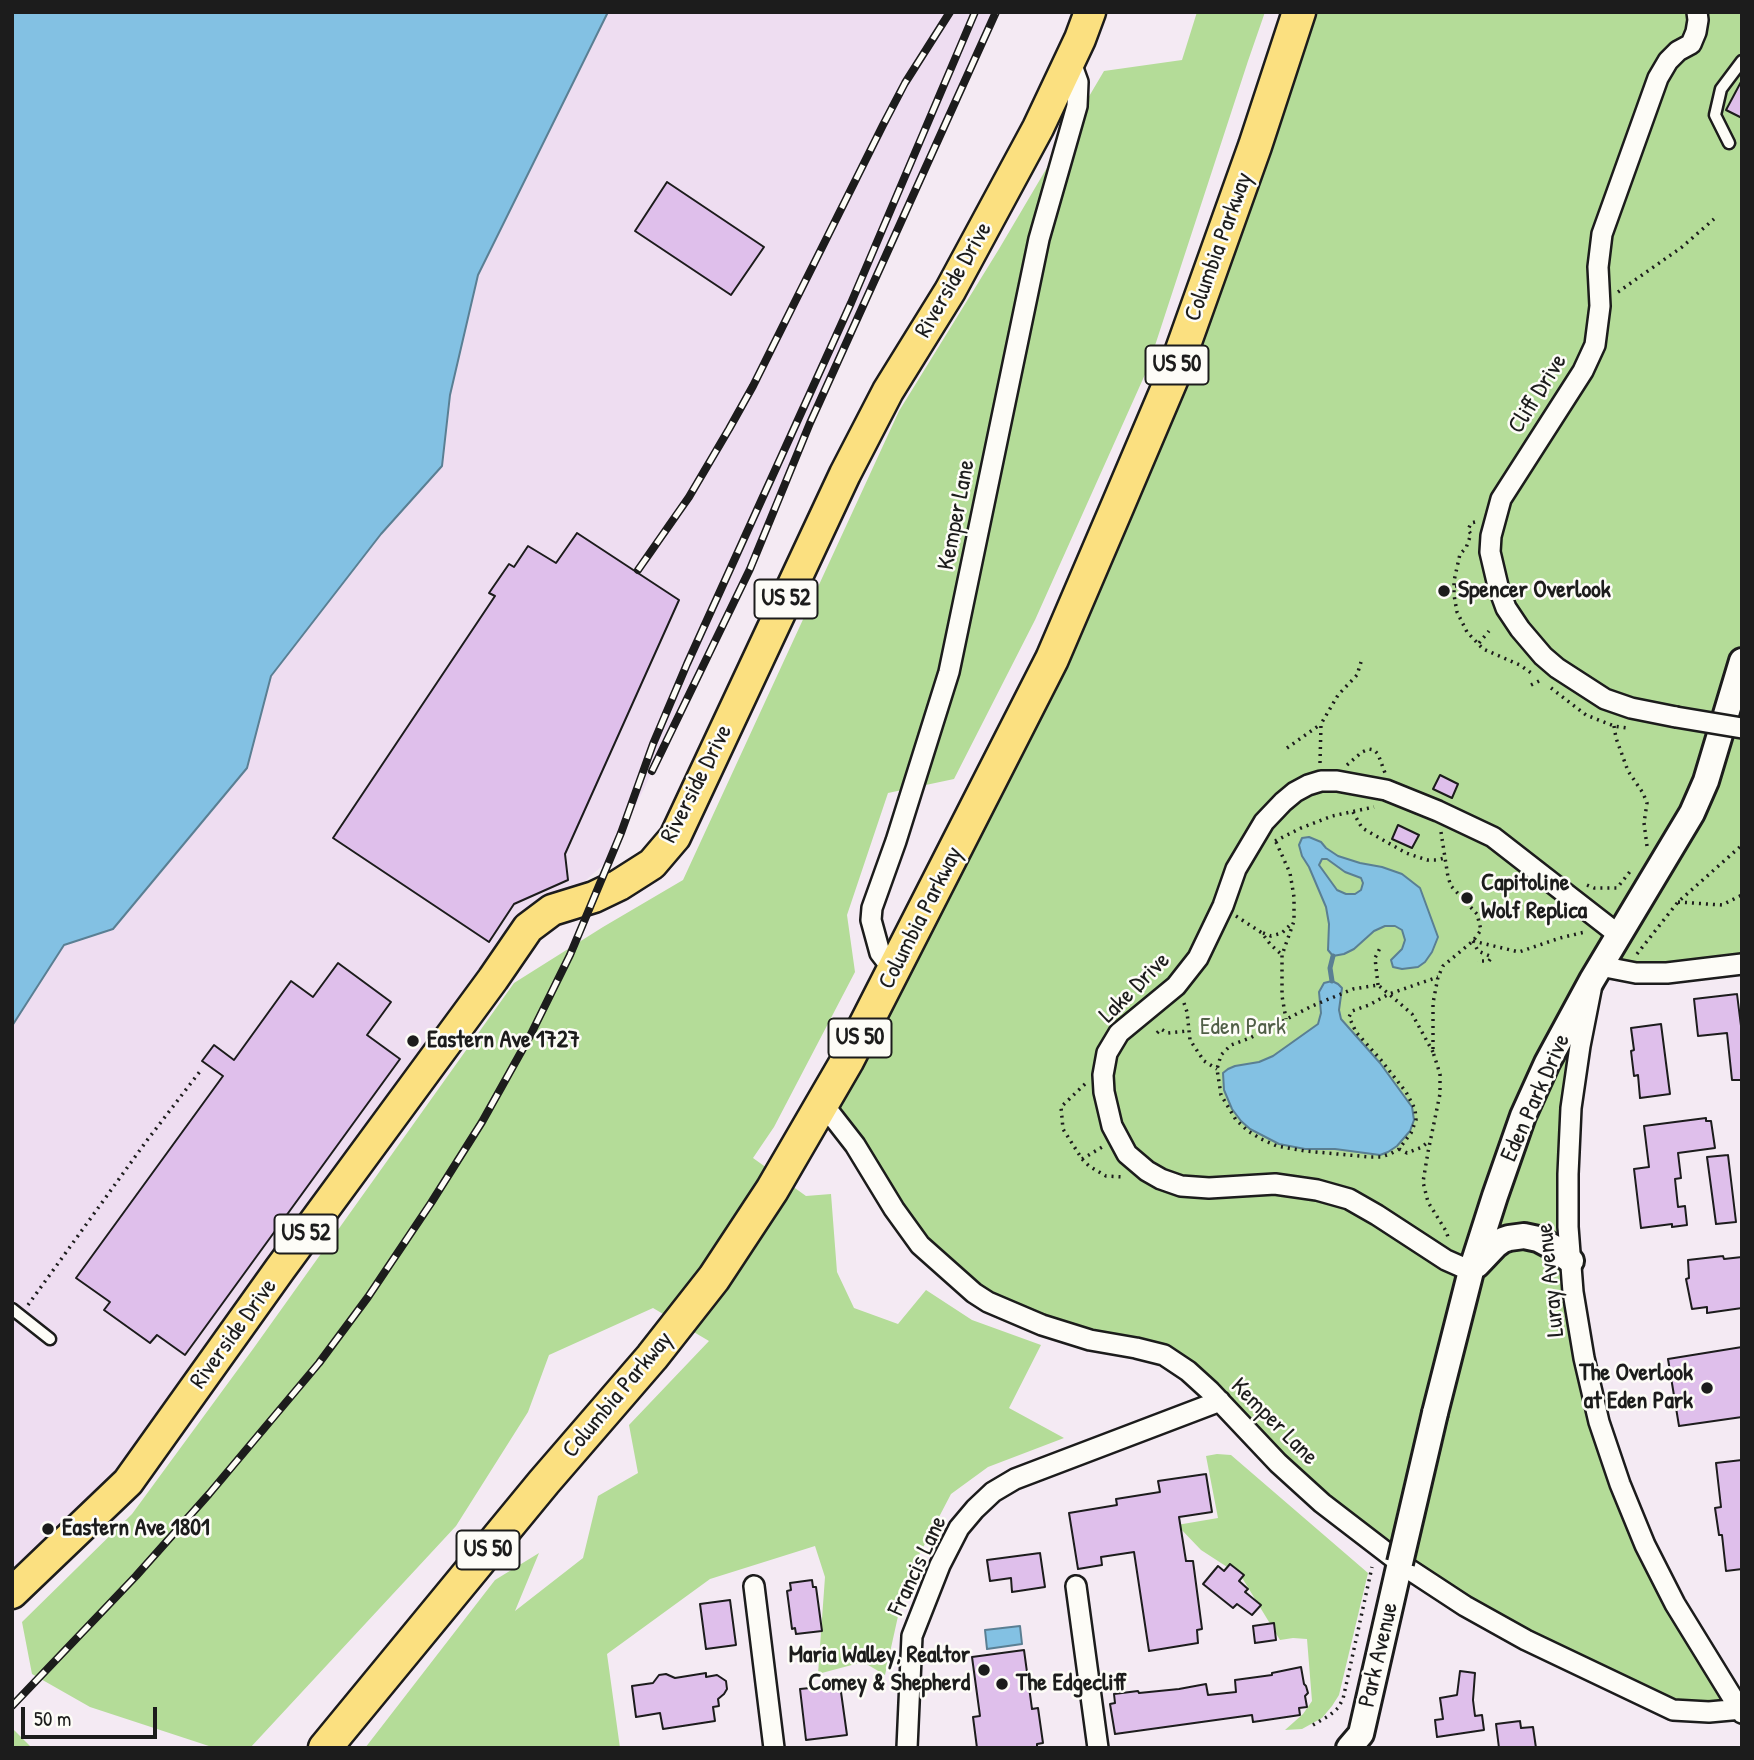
<!DOCTYPE html>
<style>
body{margin:0}
#map{position:relative;width:1754px;height:1760px;overflow:hidden;background:#f4eaf3;font-family:"Patrick Hand",sans-serif}
canvas{display:block}
.frame{position:absolute;inset:0;border:14px solid #1c1c1c;pointer-events:none}
.scale{position:absolute;left:21px;top:1707px;width:136px;height:32px;box-sizing:border-box;border:4px solid #1c1c1c;border-top:0;padding-left:9px;font-size:21px;line-height:24px;white-space:nowrap;color:#1c1c1c;-webkit-text-stroke:5px #fdfcf7;paint-order:stroke}
</style>
<div id="map">
<canvas width="1754" height="1760"></canvas>
<div class="frame"></div>
<div class="scale">50 m</div>
</div>
<script>
const ctx = document.querySelector('canvas').getContext('2d');
ctx.lineJoin = 'round';
function fill(path, color) { ctx.fillStyle = color; ctx.fill(path, 'evenodd'); }
const poly = rows => new Path2D(rows.map(r => 'M' + r).join(''));
function trace(path, color, width, dash) { ctx.strokeStyle = color; ctx.lineWidth = width; ctx.lineCap = dash ? 'butt' : 'round'; ctx.setLineDash(dash || []); ctx.stroke(path); }
function drawText(font, color, halo, rows, align = 'center') {
  ctx.font = font + ' "Patrick Hand",sans-serif'; ctx.lineWidth = 5; ctx.setLineDash([]); ctx.textBaseline = 'middle'; ctx.strokeStyle = halo; ctx.fillStyle = color; for (const [text, x, y, turn = 0] of rows) {
    ctx.save(); ctx.translate(x, y); ctx.rotate((+turn || 0) * Math.PI / 180); ctx.textAlign = isNaN(turn) ? turn : align; if (halo) ctx.strokeText(text, 0, 0); ctx.fillText(text, 0, 0); ctx.restore();
  }
}
const built = poly([
 [608,12,996,12,810,423,750,569,610,859,552,910,128,1482,12,1593,12,1026,64,945,114,929,247,769,271,676,381,534,441,466,450,395,478,275]
]);
const green = poly([
 [1197,12,1265,12,1248,61,1147,370,1035,620,954,779,888,793,847,915,855,972,774,1127,753,1158,806,1196,831,1194,837,1272,854,1308,898,1324,926,1290,972,1320,1041,1345,1009,1408,1064,1438,988,1467,951,1494,906,1580,885,1675,863,1662,818,1674,825,1577,815,1546,710,1579,607,1654,620,1748,365,1748,495,1580,539,1553,515,1611,583,1558,598,1496,638,1473,629,1425,709,1341,653,1308,549,1355,528,1412,456,1526,250,1748,215,1748,90,1707,32,1674,22,1622,132,1514,253,1349,514,983,603,927,683,880,899,411,999,249,1104,71,1182,60],
 [1299,12,1742,12,1742,964,1598,966,1580,1046,1574,1293,1620,1484,1739,1709,1673,1710,1404,1566,1188,1371,1042,1325,947,1270,823,1104,1052,659],
 [1217,1454,1231,1455,1368,1573,1339,1695,1332,1706,1322,1718,1302,1729,1285,1730,1303,1714,1312,1701,1307,1639,1293,1638,1280,1640,1241,1576,1201,1550,1177,1525,1218,1518,1206,1456],
 [12,1728,32,1748,12,1748]
]);
const water = poly([
 [12,12,608,12,478,275,450,395,442,466,381,534,271,676,247,768,113,929,64,945,12,1026,12,12],
 [1309,837,1321,842,1326,848,1338,856,1360,863,1382,867,1402,874,1420,888,1438,937,1432,952,1425,962,1418,967,1402,969,1393,967,1391,960,1402,949,1405,940,1402,930,1395,926,1385,926,1374,931,1354,949,1344,954,1333,956,1328,950,1329,924,1326,907,1309,867,1302,856,1299,845,1302,838,1309,837],
 [1322,859,1327,859,1345,872,1361,878,1363,883,1361,890,1355,894,1346,894,1337,890,1319,865,1322,859],
 [1332,981,1338,984,1342,988,1339,1010,1341,1019,1380,1063,1412,1107,1414,1120,1410,1131,1397,1146,1388,1152,1380,1155,1335,1149,1305,1149,1279,1144,1250,1129,1241,1121,1232,1109,1224,1090,1223,1073,1228,1069,1235,1066,1259,1062,1273,1056,1318,1024,1321,1013,1319,992,1324,983,1332,981],
 [1020,1626,1022,1644,987,1649,985,1630,1020,1626]
]);
const stream = poly([
 [1332,981,1330,968,1333,956]
]);
const building = poly([
 [1742,80,1742,118,1726,110,1742,80],
 [667,182,764,247,731,295,635,231,667,182],
 [577,533,679,600,565,854,568,880,514,904,489,942,333,838,495,596,489,593,509,564,514,567,528,546,556,563,577,533],
 [1440,775,1458,784,1452,798,1433,789,1440,775],
 [1398,825,1419,835,1412,848,1392,839,1398,825],
 [338,963,391,1002,367,1035,400,1059,185,1355,157,1335,150,1343,104,1310,110,1302,76,1278,223,1076,202,1061,214,1045,234,1060,291,981,313,997,338,963],
 [1737,994,1742,1034,1742,1080,1732,1080,1727,1033,1698,1036,1694,999,1737,994],
 [1661,1024,1670,1094,1640,1098,1638,1075,1634,1076,1631,1051,1634,1050,1631,1028,1661,1024],
 [1706,1118,1706,1121,1711,1121,1715,1148,1678,1153,1681,1178,1675,1179,1678,1207,1685,1206,1687,1225,1672,1227,1672,1224,1641,1228,1634,1169,1649,1167,1644,1126,1706,1118],
 [1728,1155,1736,1222,1716,1224,1707,1157,1728,1155],
 [1723,1256,1724,1259,1742,1257,1742,1308,1707,1313,1707,1307,1692,1309,1686,1279,1689,1278,1688,1260,1723,1256],
 [1742,1347,1742,1417,1679,1426,1668,1359,1742,1347],
 [1742,1460,1742,1569,1726,1571,1722,1535,1719,1535,1715,1508,1721,1507,1716,1463,1742,1460],
 [1206,1474,1212,1512,1179,1517,1186,1561,1193,1561,1202,1629,1197,1630,1198,1643,1149,1651,1134,1552,1101,1557,1102,1565,1078,1569,1069,1513,1117,1505,1116,1499,1160,1492,1158,1481,1206,1474],
 [1040,1553,1045,1587,1012,1592,1011,1578,990,1581,987,1560,1040,1553],
 [1230,1564,1244,1575,1239,1581,1248,1589,1245,1592,1261,1605,1252,1615,1237,1604,1233,1608,1203,1584,1218,1566,1224,1571,1230,1564],
 [812,1580,813,1587,816,1587,822,1631,796,1634,795,1628,792,1629,787,1591,791,1590,790,1583,812,1580],
 [730,1600,736,1645,706,1649,700,1604,730,1600],
 [1274,1623,1276,1640,1255,1643,1253,1626,1274,1623],
 [1024,1650,1032,1709,1038,1708,1043,1743,1037,1744,1037,1748,977,1748,973,1717,980,1716,972,1657,1024,1650],
 [1301,1667,1304,1684,1306,1686,1308,1693,1305,1696,1307,1707,1299,1708,1300,1715,1253,1722,1252,1715,1115,1734,1110,1704,1115,1703,1114,1694,1138,1691,1139,1693,1179,1689,1206,1684,1208,1695,1236,1692,1235,1680,1272,1675,1272,1673,1301,1667],
 [1460,1671,1475,1673,1473,1700,1475,1716,1482,1715,1484,1730,1437,1737,1435,1720,1443,1719,1440,1698,1457,1695,1460,1671],
 [706,1673,706,1677,717,1675,726,1681,727,1689,724,1694,718,1699,719,1706,713,1707,715,1721,663,1729,660,1713,636,1717,632,1686,653,1683,659,1675,666,1674,675,1678,706,1673],
 [840,1685,847,1735,806,1740,800,1689,840,1685],
 [1520,1721,1521,1728,1533,1727,1536,1748,1499,1748,1496,1724,1520,1721]
]);
const path = poly([
 [1618,292,1682,247,1714,219],
 [1475,522,1471,523,1468,530,1471,534,1466,548,1460,554,1454,581,1454,595,1457,612,1467,632,1483,649,1520,665,1534,675],
 [1455,586,1470,586],
 [1479,643,1489,631],
 [1531,685,1541,680],
 [1551,688,1586,715,1614,726,1627,728],
 [1614,726,1616,738,1628,771,1643,793,1647,803,1644,823,1647,846],
 [1287,748,1321,724],
 [1320,763,1321,724,1338,695,1357,675,1361,662],
 [1347,765,1362,752,1369,749,1374,750,1378,754,1385,773],
 [1353,812,1362,828,1406,853,1427,860,1437,860,1445,858],
 [1441,832,1448,877,1451,886,1477,914,1481,930,1473,941,1443,966,1438,977,1433,1003,1433,1052,1440,1074,1440,1094,1428,1152,1423,1182,1428,1202,1446,1231,1449,1240],
 [1275,841,1301,828,1332,816,1374,807],
 [1276,842,1290,873,1294,897,1294,921,1282,955,1282,996,1286,1019],
 [1587,885,1594,888,1617,888,1632,869],
 [1678,902,1722,905,1742,895],
 [1236,916,1262,933,1270,944,1282,955],
 [1263,933,1271,936,1282,933,1292,923],
 [1473,941,1519,952,1560,938,1585,932],
 [1473,941,1478,951,1490,956,1491,958,1489,961,1477,961],
 [1637,954,1678,902,1742,845],
 [1378,985,1375,958,1380,948],
 [1184,1003,1187,1012,1190,1040,1204,1061,1217,1069],
 [1157,1033,1161,1029,1168,1033,1188,1031],
 [1433,1052,1412,1014,1389,994,1378,985,1353,989,1312,1006,1250,1038,1231,1045,1221,1055,1217,1069,1221,1095,1236,1120,1248,1131,1261,1139,1277,1146,1305,1151,1370,1157,1381,1157,1390,1154,1399,1149,1411,1133,1416,1120,1415,1109,1406,1092,1381,1060,1356,1032,1349,1017,1352,1011,1369,1005,1389,994,1438,977],
 [1085,1084,1061,1107,1063,1129,1082,1159,1089,1166,1106,1176,1124,1177],
 [1399,1149,1407,1153,1422,1147,1429,1141],
 [1082,1159,1104,1146],
 [28,1305,145,1143,201,1070],
 [1313,1725,1330,1715,1338,1708,1343,1699,1372,1567]
]);
const service = poly([
 [1729,143,1715,115,1721,89,1742,61],
 [12,1309,50,1339]
]);
const minor = poly([
 [1676,717,1631,708,1605,699,1557,668,1543,656,1520,629,1506,608,1498,586,1490,552,1491,536,1501,499,1583,371,1595,345,1600,306,1598,267,1602,234,1658,78,1668,61,1678,51,1691,44,1696,32,1698,20,1697,12],
 [1600,966,1636,973,1667,973,1742,964],
 [894,971,880,953,871,920,872,908,896,841,949,672,1039,239,1077,106,1078,82,1070,60],
 [1591,990,1580,1046,1571,1108,1568,1174,1568,1227,1573,1292,1584,1358,1599,1422,1620,1484,1645,1545,1675,1604,1742,1713],
 [823,1104,855,1145,894,1209,920,1245,974,1293,988,1302,1042,1325,1090,1340,1136,1348,1164,1355,1188,1371,1210,1391,1278,1463,1322,1503,1404,1566,1465,1606,1526,1640,1673,1710,1709,1712,1742,1709],
 [1471,1271,1446,1260,1377,1215,1349,1199,1317,1190,1275,1184,1209,1188,1181,1186,1161,1179,1147,1171,1127,1154,1112,1126,1104,1092,1103,1075,1107,1053,1119,1033,1176,986,1198,958,1223,906,1236,869,1264,822,1283,802,1295,792,1308,785,1321,781,1337,781,1386,790,1438,811,1493,837,1619,935],
 [754,1586,774,1748],
 [1076,1586,1098,1748],
 [907,1748,912,1636,940,1565,959,1528,975,1509,993,1492,1015,1479,1220,1401]
]);
const tertiary = poly([
 [1477,1265,1496,1245,1503,1240,1509,1238,1524,1236,1538,1239,1553,1247,1571,1261],
 [1435,1413,1471,1271,1495,1196,1523,1116,1547,1063,1592,980,1692,813,1706,781,1742,661],
 [1349,1748,1361,1734,1400,1563]
]);
const primary = poly([
 [12,1593,128,1482,280,1269,493,979,528,928,552,910,594,897,619,885,652,864,675,837,845,474,888,391,950,291,1038,128,1080,39,1090,12]
]);
const trunk = poly([
 [325,1748,544,1482,652,1357,714,1278,772,1190,847,1061,1052,659,1118,505,1172,378,1255,146,1299,12]
]);
const rail = poly([
 [638,570,689,497,729,429,753,386,883,125,905,83,950,12],
 [652,771,750,569,810,423,996,12],
 [12,1706,136,1576,209,1494,319,1363,368,1297,431,1203,482,1122,530,1036,570,955,621,833,653,744,687,664,851,303,975,12]
]);
const minorBridge = poly([
 [1676,717,1742,728]
]);
const tertiaryBridge = poly([
 [1400,1563,1435,1413]
]);
const markers = [
 [1444,591,7,"#1c1c1c"],
 [1467,898,7,"#1c1c1c"],
 [413,1041,7,"#1c1c1c"],
 [1707,1388,7,"#1c1c1c"],
 [48,1529,7,"#1c1c1c"],
 [984,1670,7,"#1c1c1c"],
 [1002,1684,7,"#1c1c1c"]
];
const shields = [
 [1177,365,63],
 [786,599,63],
 [860,1038,63],
 [306,1234,63],
 [488,1550,63]
];
const shieldNames = [
 ["US 50",1177,365],
 ["US 52",786,599],
 ["US 50",860,1038],
 ["US 52",306,1234],
 ["US 50",488,1550]
];
const streetNames = [
 ["Columbia Parkway",1219,247,-70],
 ["Riverside Drive",954,280,-60],
 ["Cliff Drive",1538,394,-58],
 ["Kemper Lane",957,515,-79],
 ["Riverside Drive",697,784,-63],
 ["Columbia Parkway",921,918,-63],
 ["Lake Drive",1135,988,-45],
 ["Eden Park Drive",1536,1098,-66],
 ["Luray Avenue",1551,1280,-96],
 ["Riverside Drive",234,1334,-54],
 ["Columbia Parkway",618,1395,-50],
 ["Kemper Lane",1274,1422,45],
 ["Francis Lane",918,1566,-65],
 ["Park Avenue",1379,1655,-77]
];
const poiNames = [
 ["Spencer Overlook",1458,591],
 ["Capitoline",1481,884],
 ["Wolf Replica",1481,912],
 ["Eastern Ave 1727",427,1041],
 ["The Overlook",1693,1374,"right"],
 ["at Eden Park",1693,1402,"right"],
 ["Eastern Ave 1801",62,1529],
 ["Maria Walley, Realtor",970,1656,"right"],
 ["Comey & Shepherd",970,1684,"right"],
 ["The Edgecliff",1016,1684]
];
const parkNames = [
 ["Eden Park",1243,1028]
];
fill(built, '#eeddf1');
fill(green, '#b4dc98');
fill(water, '#83c1e3');
trace(water, '#5a7f93', 2);
trace(stream, '#5a7f93', 5);
fill(building, '#dfbfeb');
trace(building, '#1c1c1c', 2);
trace(service, '#1c1c1c', 15);
trace(minor, '#1c1c1c', 24);
trace(tertiary, '#1c1c1c', 30);
trace(primary, '#1c1c1c', 35);
trace(trunk, '#1c1c1c', 37);
trace(path, '#1c1c1c', 3.5, [2, 5]);
trace(service, '#fdfcf7', 10);
trace(minor, '#fdfcf7', 19);
trace(tertiary, '#fdfcf7', 24);
trace(primary, '#fbe080', 30);
trace(trunk, '#fbe080', 32);
trace(rail, '#1c1c1c', 8);
trace(rail, '#fdfcf7', 5, [16]);
trace(minorBridge, '#1c1c1c', 24, []);
trace(tertiaryBridge, '#1c1c1c', 30, []);
trace(minorBridge, '#fdfcf7', 19);
trace(tertiaryBridge, '#fdfcf7', 24);
for (const [x, y, r, color] of markers) { const dot = new Path2D(); dot.arc(x, y, r, 0, 2 * Math.PI); ctx.fillStyle = color; ctx.fill(dot); trace(dot, '#fdfcf7', 2.5); }
for (const [x, y, w] of shields) { const box = new Path2D(); box.roundRect(x - w / 2, y - 19.5, w, 39, 5); ctx.fillStyle = '#fdfcf7'; ctx.fill(box); trace(box, '#1c1c1c', 2); }
drawText('bold 23px', '#1c1c1c', null, shieldNames);
drawText('24px', '#1c1c1c', '#fdfcf7', streetNames);
drawText('bold 24px', '#1c1c1c', '#fdfcf7', poiNames, 'left');
drawText('24px', '#515f47', '#fdfcf7', parkNames);
</script>
